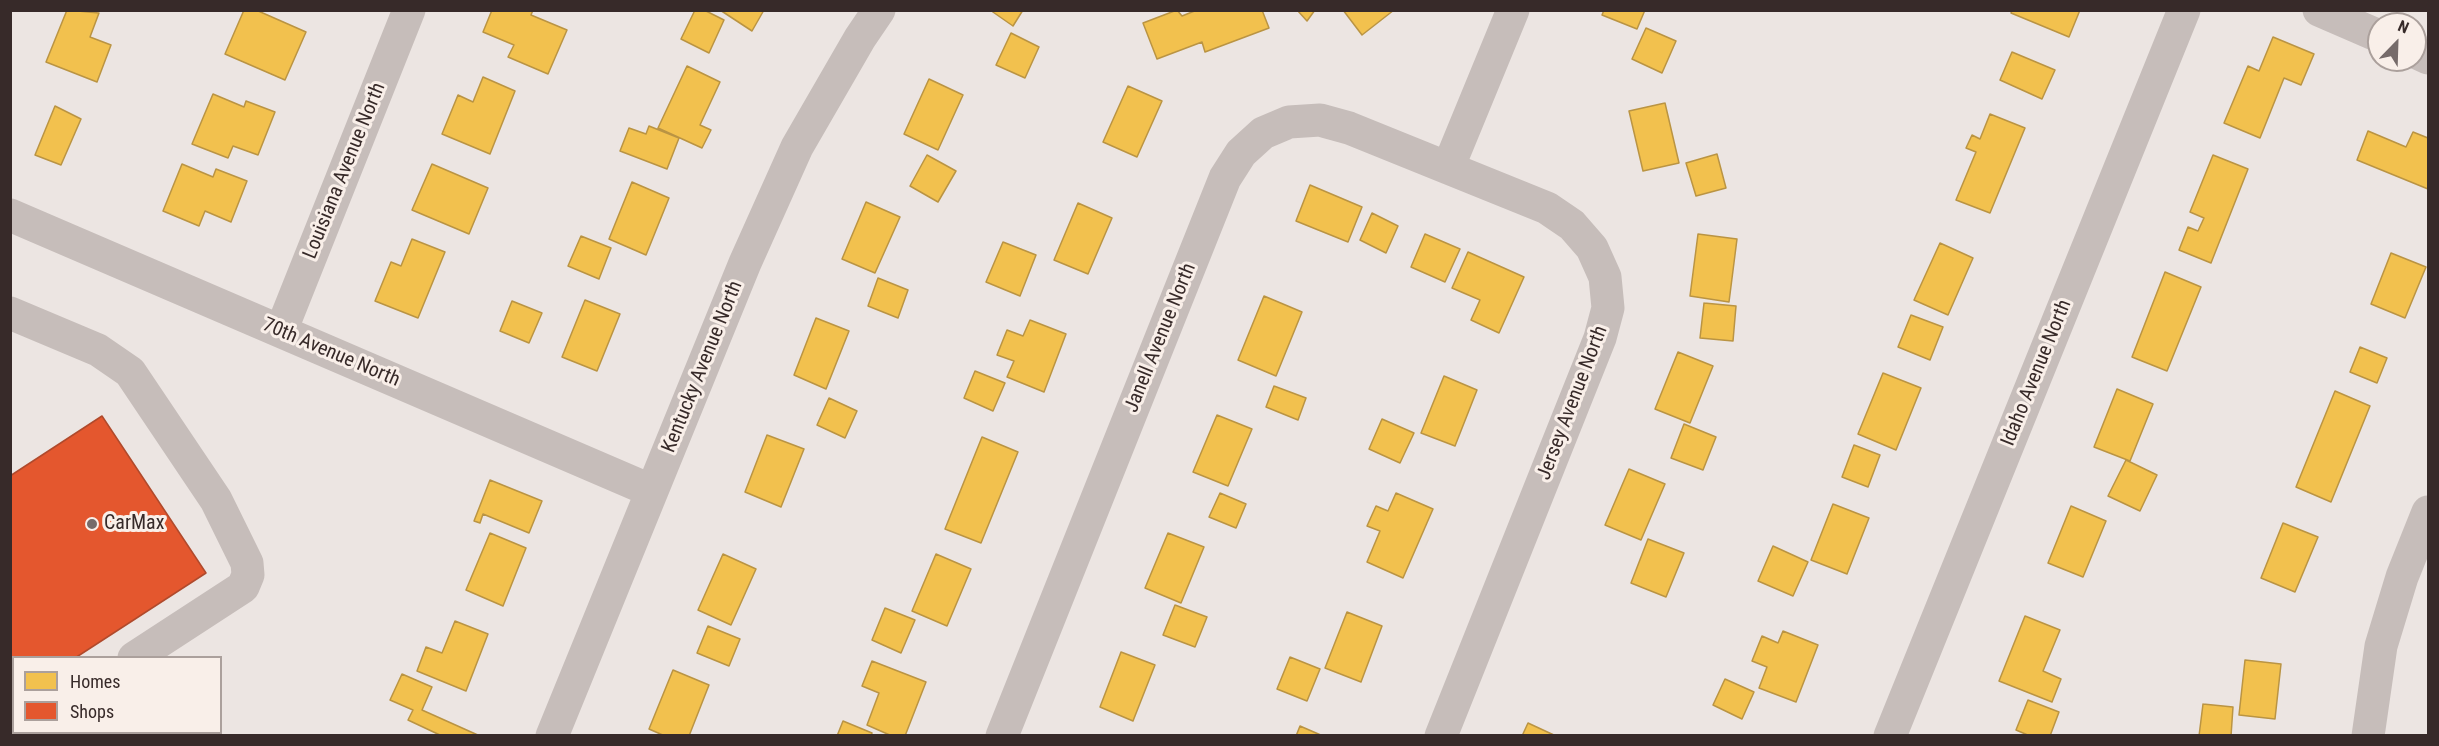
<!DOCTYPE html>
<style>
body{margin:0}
#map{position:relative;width:2439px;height:746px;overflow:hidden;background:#ece5e2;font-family:"Roboto Condensed",sans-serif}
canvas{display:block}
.frame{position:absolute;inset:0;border:12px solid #372a29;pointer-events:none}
.legend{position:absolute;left:12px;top:656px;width:210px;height:78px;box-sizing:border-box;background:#f9efe9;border:2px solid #aba09c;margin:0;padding:8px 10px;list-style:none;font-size:18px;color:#372a29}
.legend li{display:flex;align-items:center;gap:12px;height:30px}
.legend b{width:30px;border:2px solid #aba09c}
.north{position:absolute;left:2367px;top:12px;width:60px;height:60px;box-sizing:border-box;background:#f9efe9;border:2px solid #aba09c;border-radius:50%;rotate:23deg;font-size:16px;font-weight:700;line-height:24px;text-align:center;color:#372a29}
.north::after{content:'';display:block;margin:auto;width:21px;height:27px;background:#766b6a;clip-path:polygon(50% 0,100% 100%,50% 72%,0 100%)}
</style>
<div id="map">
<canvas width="2439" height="746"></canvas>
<div class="frame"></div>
<ul class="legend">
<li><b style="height:16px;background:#f2c14e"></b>Homes</li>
<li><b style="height:16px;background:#e4572e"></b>Shops</li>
</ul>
<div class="north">N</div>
</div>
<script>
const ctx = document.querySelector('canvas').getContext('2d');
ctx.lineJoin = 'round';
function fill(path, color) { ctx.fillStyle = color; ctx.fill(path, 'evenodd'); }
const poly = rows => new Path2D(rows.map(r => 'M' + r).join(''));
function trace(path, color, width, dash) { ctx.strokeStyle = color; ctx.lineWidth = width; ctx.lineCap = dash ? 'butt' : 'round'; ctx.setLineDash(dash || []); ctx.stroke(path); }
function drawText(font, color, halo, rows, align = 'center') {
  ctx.font = font + ' "Roboto Condensed",sans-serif'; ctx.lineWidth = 6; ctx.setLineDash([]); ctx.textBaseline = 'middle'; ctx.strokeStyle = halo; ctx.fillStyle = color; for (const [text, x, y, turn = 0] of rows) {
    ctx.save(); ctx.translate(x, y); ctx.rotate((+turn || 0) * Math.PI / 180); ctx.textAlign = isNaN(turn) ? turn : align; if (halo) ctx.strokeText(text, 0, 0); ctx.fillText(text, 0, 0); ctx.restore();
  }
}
const homes = poly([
 [67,10,99,13,90,37,111,45,97,82,46,62,67,10],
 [244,10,256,10,306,32,285,80,225,54,244,10],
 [492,10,533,10,531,15,567,30,548,74,508,57,514,45,483,32,492,10],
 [695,10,704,10,724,20,709,53,681,39,695,10],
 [720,10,764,10,752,31,720,10],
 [990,10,1023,10,1013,26,990,10],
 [1177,10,1182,16,1197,10,1262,10,1269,28,1205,52,1202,42,1157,59,1143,23,1177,10],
 [1297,10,1315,10,1307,21,1297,10],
 [1343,10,1394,10,1362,35,1343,10],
 [1604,10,1645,10,1637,29,1602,15,1604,10],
 [2012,10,2080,10,2069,37,2011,13,2012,10],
 [1646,28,1676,41,1662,73,1632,59,1646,28],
 [1011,33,1039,47,1025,78,996,65,1011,33],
 [2273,37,2314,54,2301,85,2284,78,2260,138,2224,123,2248,66,2259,71,2273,37],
 [2012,52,2055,70,2042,99,2000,80,2012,52],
 [687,66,720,82,700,125,711,130,702,148,658,128,687,66],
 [483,77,515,91,490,154,442,134,458,95,473,102,483,77],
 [929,79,963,95,938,150,904,134,929,79],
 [1128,86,1162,101,1137,157,1103,142,1128,86],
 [213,94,244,107,246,101,275,112,258,155,233,146,228,158,192,144,213,94],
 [1665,103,1679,163,1643,171,1629,111,1665,103],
 [55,106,81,119,61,165,35,155,55,106],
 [1990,114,2025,128,1990,213,1956,200,1976,152,1966,148,1972,135,1980,139,1990,114],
 [649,126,679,138,667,169,620,151,629,128,646,134,649,126],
 [2368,131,2406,147,2413,132,2428,138,2428,189,2357,160,2368,131],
 [1717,154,1726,188,1696,196,1686,163,1717,154],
 [927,155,956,171,938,202,910,186,927,155],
 [2213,155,2248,169,2211,263,2179,250,2188,227,2198,231,2204,218,2190,212,2213,155],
 [182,164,213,177,216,169,247,181,231,222,205,211,199,226,163,211,182,164],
 [432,164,488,188,469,234,412,210,432,164],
 [632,182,669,198,646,255,609,239,632,182],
 [1310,185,1362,207,1348,242,1296,221,1310,185],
 [866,202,900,217,875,273,842,259,866,202],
 [1078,203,1112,218,1088,274,1054,260,1078,203],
 [1372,213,1398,226,1386,253,1360,240,1372,213],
 [1425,234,1460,249,1445,282,1411,267,1425,234],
 [1698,234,1737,239,1729,302,1690,296,1698,234],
 [581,236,611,248,599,279,568,266,581,236],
 [412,239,445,252,418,318,375,301,391,262,401,266,412,239],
 [1003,242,1036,255,1020,296,986,282,1003,242],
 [1940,243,1973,258,1948,315,1914,300,1940,243],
 [1468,252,1524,277,1499,333,1471,320,1480,300,1452,288,1468,252],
 [2391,253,2426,267,2405,318,2371,304,2391,253],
 [2165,272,2201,287,2167,371,2132,357,2165,272],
 [878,278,908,290,898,318,868,306,878,278],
 [1264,296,1302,312,1276,376,1238,360,1264,296],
 [585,300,620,314,597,371,562,357,585,300],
 [512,301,542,313,529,343,500,331,512,301],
 [1704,303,1736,306,1733,341,1700,338,1704,303],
 [1911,315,1943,327,1930,360,1898,347,1911,315],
 [816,318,849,331,826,389,794,375,816,318],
 [1030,320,1066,334,1044,392,1007,377,1014,361,997,355,1007,330,1023,336,1030,320],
 [2360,347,2387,358,2377,383,2350,372,2360,347],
 [1678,352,1713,366,1690,423,1655,409,1678,352],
 [975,371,1005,383,993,411,964,398,975,371],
 [1883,373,1921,388,1896,450,1858,434,1883,373],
 [1444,376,1477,390,1455,446,1421,433,1444,376],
 [1274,386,1306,398,1298,420,1266,407,1274,386],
 [2117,389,2153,404,2130,461,2094,447,2117,389],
 [2335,391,2370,406,2331,502,2296,487,2335,391],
 [829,398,857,411,845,438,817,425,829,398],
 [1217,415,1252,429,1228,486,1193,472,1217,415],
 [1382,419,1414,433,1400,463,1369,449,1382,419],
 [1684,424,1716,437,1703,470,1671,458,1684,424],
 [767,435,804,449,781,507,745,492,767,435],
 [982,437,1018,452,981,543,945,529,982,437],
 [1854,445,1880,455,1868,487,1842,477,1854,445],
 [2126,460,2157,475,2140,511,2108,496,2126,460],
 [1629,469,1665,484,1641,540,1605,525,1629,469],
 [490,480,542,501,529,533,483,514,480,523,474,521,490,480],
 [1220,493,1246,504,1236,528,1209,517,1220,493],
 [1396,493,1433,509,1403,578,1367,562,1380,531,1367,526,1376,506,1388,511,1396,493],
 [1833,504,1869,518,1847,574,1811,560,1833,504],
 [2071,506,2106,521,2083,577,2048,563,2071,506],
 [2283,523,2318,537,2295,592,2261,578,2283,523],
 [490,533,526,548,503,606,466,590,490,533],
 [1168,533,1204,547,1181,603,1145,588,1168,533],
 [1648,539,1684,553,1666,597,1631,583,1648,539],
 [1773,546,1808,562,1793,596,1758,581,1773,546],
 [723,554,756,569,731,625,698,610,723,554],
 [936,554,971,569,947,626,912,611,936,554],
 [1175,605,1207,617,1195,647,1163,635,1175,605],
 [885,608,915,620,901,653,872,640,885,608],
 [1347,612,1382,626,1361,682,1325,668,1347,612],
 [2025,616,2060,630,2043,671,2061,679,2052,702,1999,681,2025,616],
 [455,621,488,634,466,691,417,671,426,647,442,653,455,621],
 [708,626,740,639,729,666,697,653,708,626],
 [1783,631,1818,645,1796,702,1759,688,1767,667,1752,661,1762,636,1778,643,1783,631],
 [1121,652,1155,665,1133,721,1100,707,1121,652],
 [1290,657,1320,669,1307,701,1277,689,1290,657],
 [2245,660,2281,664,2275,719,2239,715,2245,660],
 [872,661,926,682,905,736,892,736,867,725,879,693,862,686,872,661],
 [673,670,709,685,689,736,665,736,649,729,673,670],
 [402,674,432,687,422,710,480,736,442,736,408,720,413,710,390,700,402,674],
 [1725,679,1754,692,1742,719,1713,705,1725,679],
 [2028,700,2059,712,2050,736,2030,736,2016,730,2028,700],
 [2203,704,2233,707,2231,736,2199,736,2203,704],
 [843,721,872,733,871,736,837,736,843,721],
 [1528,723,1556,736,1522,736,1528,723],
 [1300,726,1323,736,1296,736,1300,726]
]);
const shops = poly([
 [102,416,206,573,75,658,14,658,14,698,10,700,10,476,102,416]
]);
const minor = poly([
 [2319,10,2379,36],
 [2415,52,2428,58],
 [1448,168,1513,10],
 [10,215,652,491],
 [10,313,98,350,130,372,216,500,247,563,248,575,243,587,134,658],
 [281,331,409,10],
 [18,736,23,732],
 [552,736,745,263,797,147,860,38,879,10],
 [1002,736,1225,178,1241,153,1263,133,1289,122,1320,120,1349,128,1547,208,1572,225,1592,248,1605,277,1608,308,1600,338,1441,736],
 [1890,736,2184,10],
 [2368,736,2381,646,2402,577,2428,512]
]);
const markers = [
 [92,524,6,"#766b6a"]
];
const streetNames = [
 ["Louisiana Avenue North",345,171,-68],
 ["Janell Avenue North",1161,338,-68],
 ["70th Avenue North",331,353,23],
 ["Kentucky Avenue North",703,367,-68],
 ["Idaho Avenue North",2037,373,-68],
 ["Jersey Avenue North",1573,403,-69]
];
const poiNames = [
 ["CarMax",104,524]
];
fill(homes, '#f2c14e');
trace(homes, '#ba9443', 1.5);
fill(shops, '#e4572e');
trace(shops, '#b04a2c', 1.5);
trace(minor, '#c6bdba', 33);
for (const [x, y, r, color] of markers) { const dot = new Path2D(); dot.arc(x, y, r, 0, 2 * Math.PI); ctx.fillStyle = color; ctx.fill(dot); trace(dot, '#f9efe9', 2); }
drawText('20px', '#372a29', '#f9efe9', streetNames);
drawText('20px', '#372a29', '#f9efe9', poiNames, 'left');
</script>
